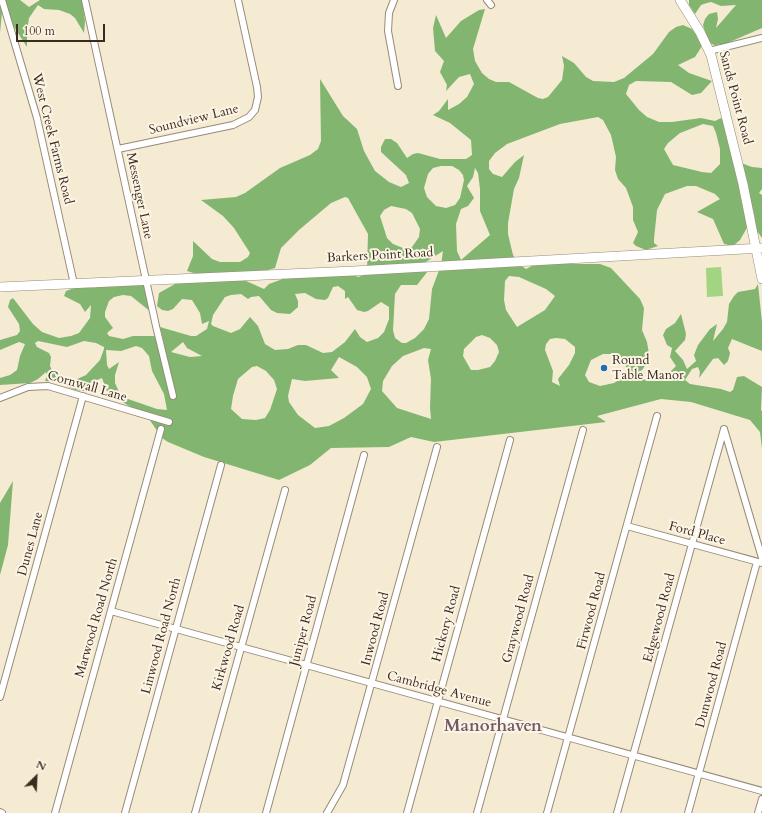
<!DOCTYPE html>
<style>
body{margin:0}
#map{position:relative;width:762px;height:813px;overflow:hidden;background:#f4ebd2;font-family:Cardo,serif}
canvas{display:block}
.north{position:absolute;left:16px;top:757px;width:40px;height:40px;-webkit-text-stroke:3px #fcf5e5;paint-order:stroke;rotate:24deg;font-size:11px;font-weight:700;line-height:16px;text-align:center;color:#3b2a1e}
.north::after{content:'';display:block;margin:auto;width:14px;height:18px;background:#3b2a1e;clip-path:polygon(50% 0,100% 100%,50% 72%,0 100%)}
.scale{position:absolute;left:16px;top:24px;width:89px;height:18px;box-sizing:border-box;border:2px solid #3b2a1e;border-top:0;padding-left:5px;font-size:12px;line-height:14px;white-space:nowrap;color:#3b2a1e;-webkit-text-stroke:3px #fcf5e5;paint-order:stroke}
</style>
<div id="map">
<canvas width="762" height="813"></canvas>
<div class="north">N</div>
<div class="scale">100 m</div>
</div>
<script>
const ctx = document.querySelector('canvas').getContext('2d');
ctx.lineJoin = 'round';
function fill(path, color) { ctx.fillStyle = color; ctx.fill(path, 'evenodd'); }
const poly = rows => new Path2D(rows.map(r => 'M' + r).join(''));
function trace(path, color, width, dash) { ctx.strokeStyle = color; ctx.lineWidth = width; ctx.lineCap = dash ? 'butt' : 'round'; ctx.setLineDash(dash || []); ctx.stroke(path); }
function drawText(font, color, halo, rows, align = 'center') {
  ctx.font = font + ' Cardo,serif'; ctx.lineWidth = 4; ctx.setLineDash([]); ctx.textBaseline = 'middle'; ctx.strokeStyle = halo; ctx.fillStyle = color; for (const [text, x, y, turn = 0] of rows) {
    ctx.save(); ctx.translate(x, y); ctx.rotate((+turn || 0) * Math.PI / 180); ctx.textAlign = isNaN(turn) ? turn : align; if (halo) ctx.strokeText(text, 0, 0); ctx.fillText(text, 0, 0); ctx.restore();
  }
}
const green = poly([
 [721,267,723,296,707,297,706,268]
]);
const forest = poly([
 [0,0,20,0,29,7,40,0,82,0,85,21,84,33,75,18,70,14,59,10,44,9,38,5,29,18,27,31,27,47,12,24,2,12,0,33],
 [689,0,762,0,762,28,725,44,714,45,710,43,705,32,703,25,705,19,709,14,717,12,718,19,716,28,736,5,721,6,711,2,707,3,701,5,695,14,689,5],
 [485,9,473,49,475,61,482,73,489,79,496,82,509,82,538,98,543,99,548,97,562,80,564,66,562,56,574,63,586,77,593,81,614,82,624,78,653,54,669,32,676,27,683,25,692,29,701,41,702,46,695,57,678,65,689,73,712,81,701,93,692,95,671,82,636,81,629,85,626,94,639,110,647,117,659,122,672,122,701,118,715,121,721,118,725,124,748,226,740,240,733,246,724,244,713,219,697,212,720,199,715,194,696,186,687,186,665,194,657,210,654,239,654,243,658,246,646,250,636,246,633,243,638,232,633,220,633,207,626,188,618,179,615,170,616,157,611,135,603,120,598,117,560,124,507,144,495,153,489,161,489,169,493,174,502,177,515,162,524,155,519,178,514,189,508,223,508,234,513,255,520,265,526,269,541,261,556,259,575,264,600,264,611,268,640,299,644,308,642,330,647,342,649,354,647,363,642,370,636,374,642,379,658,381,664,378,676,366,670,357,672,348,667,345,663,335,666,329,675,323,681,314,686,334,685,340,675,351,683,360,687,369,696,361,694,355,698,345,710,329,717,324,713,341,723,329,727,322,729,304,734,296,738,292,755,289,758,284,762,322,762,351,732,339,728,348,730,353,728,361,724,365,718,358,713,359,699,378,700,372,698,367,692,369,685,380,690,384,721,389,730,392,733,390,737,377,744,376,762,387,761,410,762,411,762,449,760,432,750,420,691,402,661,399,597,416,606,422,434,442,411,437,389,447,331,448,310,465,279,480,204,457,168,442,162,438,147,416,108,394,102,378,87,384,93,387,94,390,92,392,75,390,58,382,45,381,47,376,46,372,38,379,30,383,0,385,0,378,10,375,17,370,20,356,25,344,19,342,0,350,0,340,17,335,20,331,19,324,8,307,10,300,13,298,33,324,42,332,59,338,71,336,79,333,90,318,91,305,85,312,80,304,64,296,66,291,82,285,93,288,126,281,134,276,136,280,135,286,146,280,151,312,131,296,123,295,114,297,109,301,105,312,105,317,113,328,107,333,109,336,123,339,133,336,153,336,158,337,164,343,160,327,191,336,196,336,207,329,209,321,202,324,200,313,192,300,182,299,173,309,168,311,162,310,157,306,159,293,175,284,196,279,200,275,187,271,193,256,193,241,212,259,220,262,240,262,248,257,250,253,234,228,223,216,201,200,236,197,245,193,280,168,310,155,318,149,321,141,320,79,343,116,357,129,364,151,375,171,389,182,401,187,409,183,406,175,381,152,381,147,385,139,391,139,397,143,407,158,413,154,418,153,440,159,466,159,472,155,471,140,450,123,433,115,439,111,448,99,448,110,459,104,467,97,474,84,470,74,459,77,446,91,447,85,440,72,444,61,435,51,433,28,436,15,446,38,461,21,479,10],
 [703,124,713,126,716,133,720,149,720,164,711,173,702,172,673,165,664,149,668,143,680,133],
 [441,166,452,166,459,170,463,175,464,180,460,198,455,205,446,208,436,206,427,197,424,188,428,174,433,168],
 [475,168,478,173,480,189,480,211,490,235,461,260,457,251,456,224,461,209,468,206,474,198,467,186,473,177],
 [345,197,348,198,368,234,367,269,364,275,358,277,349,273,288,277,269,284,264,289,246,281,251,275,275,268,281,248,299,230,331,203],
 [391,206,406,209,412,213,420,229,419,237,412,247,403,248,393,244,387,238,380,216,384,210],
 [443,251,441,265,432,289,429,319,424,329,415,338,406,343,402,343,395,338,393,330,395,294,401,285,417,285,428,271,415,269],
 [509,276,519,277,546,289,555,296,545,310,517,327,506,310,504,300,505,281],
 [338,286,345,291,345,299,348,297,357,310,364,312,368,311,381,302,389,307,389,319,384,332,378,338,367,342,360,337,355,329,345,342,332,352,323,353,306,345,298,345,288,349,275,350,265,344,258,326,250,317,240,329,231,333,213,326,211,324,213,315,225,297,231,295,241,294,248,299,251,297,259,296,271,310,277,313,290,314,298,307,298,301,295,294,305,293,316,299,325,300,328,298,333,287],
 [482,335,490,338,497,345,499,352,495,361,490,367,478,370,471,370,463,356,464,349,476,337],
 [556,338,565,339,575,347,575,353,569,365,558,379,560,386,552,382,553,371,545,350,546,344,550,339],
 [38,341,67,347,84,341,96,343,104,347,104,349,100,360,86,375,73,381,53,372,50,366,51,357,49,353,37,347,35,343],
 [183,342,187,348,202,356,190,357,171,352],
 [136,346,142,348,149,356,152,371,164,394,167,410,157,409,128,399,120,394,115,383,115,375,119,362,109,369,107,365,106,350,121,351],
 [424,348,431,349,428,360,431,379,430,408,431,419,397,408,382,391,383,381,392,366,403,356],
 [603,354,611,354,623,360,627,369,622,378,614,383,600,386,589,382,585,375,591,360],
 [339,357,357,367,367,377,371,389,363,404,344,418,329,426,315,428,298,415,289,402,288,396,292,379,305,381,339,378,331,370],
 [257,366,266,371,274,380,277,389,270,410,265,418,256,420,242,419,231,409,233,396,238,379,252,367],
 [741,163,752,167,762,168,762,189,759,193,762,195,762,238,757,231,754,223,755,218],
 [13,481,8,545,0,575,0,503]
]);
const street = poly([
 [2,0,37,118,74,284],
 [85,0,156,326,173,396],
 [394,0,389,13,388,31,398,86],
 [487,0,491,5],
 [709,51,762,38],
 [118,149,233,125,249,117,255,110,258,97,257,87,238,0],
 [0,398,28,387,48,386,169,422],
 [724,429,762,558],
 [627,526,762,563],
 [111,611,762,791],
 [0,697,83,396],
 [0,812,2,813],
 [55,813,161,429],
 [125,813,221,465],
 [195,813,285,490],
 [266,813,364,455],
 [327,813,343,785,437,447],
 [407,813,510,440],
 [477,813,583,430],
 [547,813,657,416],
 [617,813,724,429],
 [688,813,757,562],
 [758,813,762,799]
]);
const secondary = poly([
 [680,0,700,32,711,55,743,184,762,279],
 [0,287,354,271,762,248]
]);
const markers = [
 [604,368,4,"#1f6fb2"]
];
const streetNames = [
 ["Sands Point Road",735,98,75],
 ["Soundview Lane",194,120,-14],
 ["West Creek Farms Road",52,139,76],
 ["Messenger Lane",139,196,78],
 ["Barkers Point Road",380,256,-3],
 ["Cornwall Lane",87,387,16],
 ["Ford Place",697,534,15],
 ["Dunes Lane",31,544,-75],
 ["Firwood Road",592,611,-75],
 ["Marwood Road North",97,618,-74],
 ["Edgewood Road",660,618,-75],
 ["Graywood Road",519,619,-75],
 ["Hickory Road",447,624,-75],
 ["Inwood Road",376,629,-75],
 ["Juniper Road",304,631,-75],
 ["Linwood Road North",162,636,-75],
 ["Kirkwood Road",229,648,-74],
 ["Dunwood Road",712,685,-75],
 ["Cambridge Avenue",439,690,15]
];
const poiNames = [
 ["Round",612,361],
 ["Table Manor",612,376]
];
const districtNames = [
 ["Manorhaven",493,727]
];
fill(green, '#a3d482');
fill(forest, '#82b670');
trace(street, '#988a78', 8);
trace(secondary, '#988a78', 10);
trace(street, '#fff', 6);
trace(secondary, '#fff', 9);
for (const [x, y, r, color] of markers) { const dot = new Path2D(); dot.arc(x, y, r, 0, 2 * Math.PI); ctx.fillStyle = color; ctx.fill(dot); trace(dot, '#fcf5e5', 1.5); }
drawText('13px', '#3b2a1e', '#fcf5e5', streetNames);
drawText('13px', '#3b2a1e', '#fcf5e5', poiNames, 'left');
drawText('bold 17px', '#715966', '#fcf5e5', districtNames);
</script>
